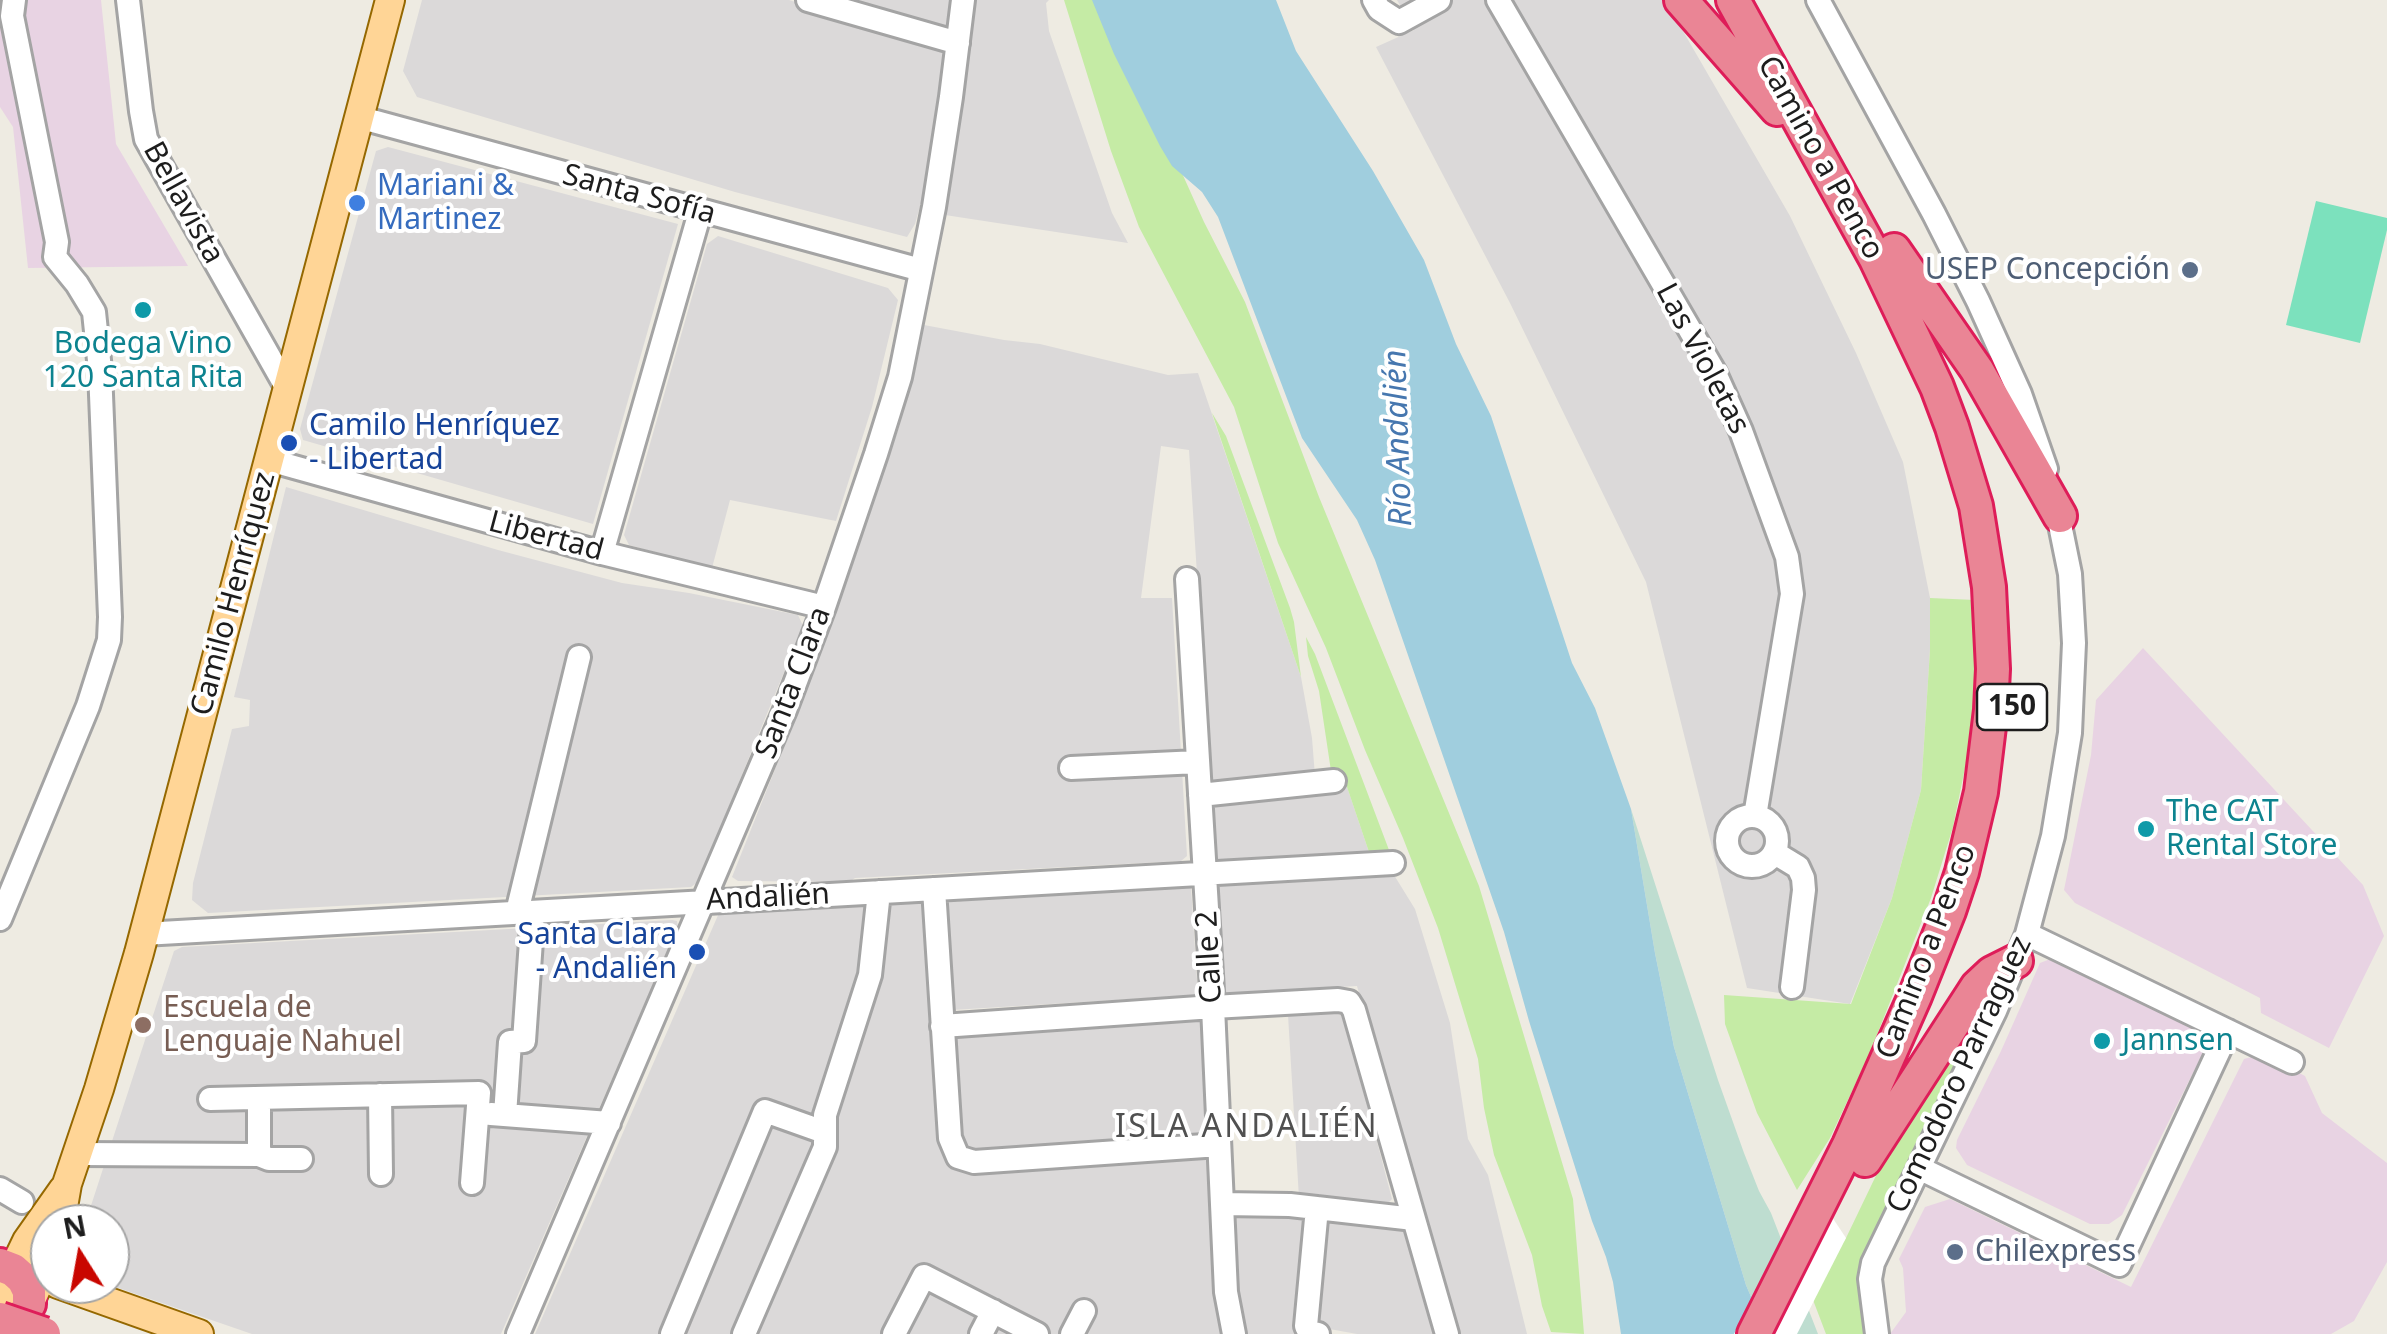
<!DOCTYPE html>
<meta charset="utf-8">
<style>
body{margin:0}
#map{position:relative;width:2387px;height:1334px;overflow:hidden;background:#eeebe2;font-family:"Noto Sans",sans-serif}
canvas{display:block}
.north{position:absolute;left:30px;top:1204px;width:100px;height:100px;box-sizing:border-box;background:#fff;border:2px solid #a5a5a5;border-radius:50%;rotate:349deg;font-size:28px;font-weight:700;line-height:40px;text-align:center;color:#1d1d1d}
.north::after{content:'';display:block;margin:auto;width:35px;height:45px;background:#c90600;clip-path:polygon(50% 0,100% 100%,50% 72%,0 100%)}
</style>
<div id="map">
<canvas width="2387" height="1334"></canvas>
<div class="north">N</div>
</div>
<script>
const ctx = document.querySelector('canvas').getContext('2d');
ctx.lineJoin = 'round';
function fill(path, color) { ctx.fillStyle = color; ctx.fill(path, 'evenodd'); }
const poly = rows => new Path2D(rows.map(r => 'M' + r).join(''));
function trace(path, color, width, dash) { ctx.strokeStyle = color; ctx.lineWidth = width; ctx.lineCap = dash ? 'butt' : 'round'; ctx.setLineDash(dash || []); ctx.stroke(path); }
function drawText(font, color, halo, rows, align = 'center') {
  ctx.font = font + ' "Noto Sans",sans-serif'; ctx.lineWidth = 8; ctx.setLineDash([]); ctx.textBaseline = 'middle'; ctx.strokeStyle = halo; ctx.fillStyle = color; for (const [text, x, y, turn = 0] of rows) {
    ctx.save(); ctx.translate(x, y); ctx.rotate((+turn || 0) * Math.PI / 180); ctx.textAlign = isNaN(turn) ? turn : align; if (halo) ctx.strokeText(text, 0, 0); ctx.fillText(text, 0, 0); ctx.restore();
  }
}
const residential = poly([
 [422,0,789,0,945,48,937,118,923,196,915,224,907,237,735,192,417,97,403,71],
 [832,0,950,0,947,31],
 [975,0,1049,0,1046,3,1049,31,1112,213,1128,243,945,215,959,128],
 [1397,0,1665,0,1790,216,1856,353,1903,462,1930,598,1930,650,1921,790,1892,898,1850,1004,1747,988,1646,582,1510,303,1376,47,1414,30],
 [388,147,678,224,593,524,303,440,300,429,376,151],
 [718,236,888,288,898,300,872,407,836,521,730,500,712,568,629,545,624,535,707,244],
 [924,325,1004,340,1040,344,1168,375,1198,373,1301,677,1312,738,1316,789,1347,787,1370,855,1381,854,1415,909,1450,1023,1468,1139,1488,1175,1527,1334,1458,1334,1357,986,1224,994,1189,450,1161,446,1141,598,1172,598,1187,856,1181,861,855,878,849,882,738,881,732,877,817,664,899,427],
 [286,487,498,550,622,583,689,593,798,615,803,626,698,882,691,887,208,913,192,900,193,883,232,729,249,726,250,700,234,697],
 [1172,886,1191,887,1198,995,952,1010,946,902],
 [924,903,946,1151,1207,1154,1221,1334,535,1334,719,913],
 [672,920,677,921,678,927,501,1334,252,1334,107,1284,110,1284,110,1224,85,1224,174,951,182,947],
 [1337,1012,1345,1019,1392,1199,1383,1208,1299,1198,1288,1015],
 [1200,1017,1206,1131,1202,1135,968,1149,962,1146,954,1035],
 [1236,1211,1309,1213,1305,1334,1245,1334,1240,1312],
 [1322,1217,1407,1229,1434,1334,1357,1334,1313,1326]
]);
const industrial = poly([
 [0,0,101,0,116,144,188,266,28,268,13,127,0,107],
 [2143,648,2363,885,2384,936,2329,1048,2261,1013,2260,998,2075,903,2064,890,2091,755,2096,700],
 [2058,956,2200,1027,2206,1038,2203,1053,2122,1215,2109,1224,2090,1224,1967,1165,1956,1148,1957,1140,2001,1051,2040,963],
 [2262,1054,2305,1076,2322,1113,2387,1163,2387,1262,2354,1321,2331,1334,1890,1334,1906,1312,1903,1268,1899,1259,1925,1207,1950,1199,2131,1287,2244,1059]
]);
const grass = poly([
 [1064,0,1104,0,1204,222,1245,302,1319,497,1479,886,1573,1199,1584,1334,1551,1332,1542,1306,1532,1255,1494,1155,1484,1108,1478,1059,1438,928,1403,838,1365,750,1326,648,1278,543,1234,407,1139,227,1111,151],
 [1212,413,1226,436,1290,608,1294,622,1301,677],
 [1930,598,1975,600,1977,649,1976,701,1967,758,1953,827,1931,898,1869,1055,1830,1138,1797,1190,1757,1113,1725,1024,1724,995,1851,1004,1892,898,1921,790,1930,650],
 [1306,637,1315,654,1389,850,1381,854,1370,855,1347,787,1342,778,1331,771,1319,691,1308,656],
 [1995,988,1871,1248,1869,1334,1826,1334,1810,1292,1846,1238,1883,1161]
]);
const wetland = poly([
 [1631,809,1718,1080,1744,1153,1759,1191,1771,1213,1818,1334,1767,1334,1746,1285,1674,1047,1655,953]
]);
const pitch = poly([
 [2316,201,2387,218,2387,230,2360,343,2286,325]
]);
const water = poly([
 [1092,0,1276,0,1296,51,1373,171,1424,260,1456,344,1491,416,1572,663,1595,708,1631,809,1655,953,1674,1047,1746,1285,1767,1334,1621,1334,1613,1282,1606,1257,1592,1221,1529,1021,1504,932,1375,560,1357,520,1302,438,1218,217,1202,192,1172,166,1160,146,1114,54]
]);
const pier = poly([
 [1810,1184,1846,1238,1797,1334,1734,1334]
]);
const minor = poly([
 [128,0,141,111,146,139,288,390],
 [808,0,958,43],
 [1374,0,1379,9,1399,22,1439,0],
 [1498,0,1715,373,1741,431,1787,557,1792,594,1755,816],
 [1818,0,1934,214,1978,301,2020,394,2046,469],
 [358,117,921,270],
 [269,460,602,553,824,607],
 [602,553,700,212],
 [1187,579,1213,1007,1226,1292,1234,1334],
 [1071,768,1198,762],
 [1200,795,1334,781],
 '1727 841a25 25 0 1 1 50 0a25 25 0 1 1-50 0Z',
 [1775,853,1798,867,1803,878,1804,890,1792,987],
 [934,889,950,1138,958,1157,974,1162,1219,1145],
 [517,912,579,657],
 [0,919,88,706,109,640,110,617,100,370,94,312,77,284,55,257,57,242,12,16,14,0],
 [143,934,1393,863],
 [2027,934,2292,1062],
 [942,1026,1213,1007,1338,1000,1349,1002,1354,1010,1447,1334],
 [380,1095,381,1174],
 [210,1099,479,1093,472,1183],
 [491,1114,609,1123],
 [505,1115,510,1042,524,1041,533,912],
 [78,1154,259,1155,259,1098],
 [259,1155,269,1159,301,1159],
 [1919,1168,2119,1265,2228,1031],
 [0,1189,22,1202],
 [1222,1204,1290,1205,1414,1219],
 [1317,1208,1306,1326,1309,1332,1318,1334],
 [518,1334,785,710,824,607,876,454,900,377,934,207,951,97,963,0],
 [672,1334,765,1111,824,1132],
 [744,1334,825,1147,825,1115,870,975,879,892],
 [894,1334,924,1276,1037,1334],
 [981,1334,993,1311],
 [1072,1334,1084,1311],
 [1877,1334,1870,1279,1873,1263,1995,1011,2027,934,2053,836,2070,733,2074,643,2070,574,2056,505]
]);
const major = poly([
 [60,1224,67,1184,99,1089,139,953,390,0],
 [58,1284,199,1334],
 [0,1297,27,1241,63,1190],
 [30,1302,50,1258]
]);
const highway = poly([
 [1681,0,1777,109],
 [1733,0,1876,259,1937,387,1952,427,1976,506,1989,587,1993,669,1991,710,1981,792,1962,872,1949,911,1915,996,1849,1145,1754,1334],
 [1894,250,1977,370,2060,516],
 [1865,1160,1977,987,1992,973,2016,961],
 [0,1265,13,1270,23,1279,29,1291,29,1304]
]);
const highwayBridge = poly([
 [0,1319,44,1334]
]);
const markers = [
 [357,203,10,"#3f7fe0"],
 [2190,270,10,"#5c6f8a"],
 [143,310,10,"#0f9aa8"],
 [289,443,10,"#1a4fb4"],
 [2146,829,10,"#0f9aa8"],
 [697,952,10,"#1a4fb4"],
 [143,1025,10,"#8d6e63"],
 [2102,1041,10,"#0f9aa8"],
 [1955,1252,10,"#5c6f8a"]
];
const shields = [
 [2012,707,70]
];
const shieldNames = [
 ["150",2012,707]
];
const streetNames = [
 ["Camino a Penco",1820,158,61],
 ["Santa Sofía",639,195,15],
 ["Bellavista",183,203,61],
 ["Las Violetas",1702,359,62],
 ["Libertad",546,537,15],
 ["Camilo Henríquez",234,594,-75],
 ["Santa Clara",794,683,-69],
 ["Andalién",768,898,-3],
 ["Camino a Penco",1927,952,-69],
 ["Calle 2",1210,957,-93],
 ["Comodoro Parraguez",1960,1075,-65]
];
const shopNames = [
 ["Mariani &",377,186],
 ["Martinez",377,220]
];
const serviceNames = [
 ["USEP Concepción",2170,270],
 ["Chilexpress",1975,1252,"left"]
];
const cultureNames = [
 ["Bodega Vino",143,344,"center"],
 ["120 Santa Rita",143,378,"center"],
 ["The CAT",2166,812],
 ["Rental Store",2166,846],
 ["Jannsen",2122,1041]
];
const transitNames = [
 ["Camilo Henríquez",309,426],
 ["- Libertad",309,460],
 ["Santa Clara",677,935,"right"],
 ["- Andalién",677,969,"right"]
];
const educationNames = [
 ["Escuela de",163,1008],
 ["Lenguaje Nahuel",163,1042]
];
const waterNames = [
 ["Río Andalién",1399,438,-92]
];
const neighbourhoodNames = [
 ["ISLA ANDALIÉN",1247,1128]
];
fill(residential, '#dbd9d9');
fill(industrial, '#e8d3e3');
fill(grass, '#c5eba5');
fill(wetland, '#beddd0');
fill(pitch, '#7ce1bd');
fill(water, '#a0cede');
fill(pier, '#fff');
trace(minor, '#a4a4a4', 28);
trace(major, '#956800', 32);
trace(highway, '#de1d59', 38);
trace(minor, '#fff', 22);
trace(major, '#ffd596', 28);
trace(highway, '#ea8595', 32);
trace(highwayBridge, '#de1d59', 38, []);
trace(highwayBridge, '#ea8595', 32);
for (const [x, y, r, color] of markers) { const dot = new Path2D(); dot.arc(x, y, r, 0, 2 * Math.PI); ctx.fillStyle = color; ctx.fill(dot); trace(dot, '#fff', 4); }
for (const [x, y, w] of shields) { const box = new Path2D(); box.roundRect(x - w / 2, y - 23, w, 46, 8); ctx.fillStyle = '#fff'; ctx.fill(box); trace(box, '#1d1d1d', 2.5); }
drawText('bold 28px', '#1d1d1d', null, shieldNames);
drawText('30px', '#1d1d1d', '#fff', streetNames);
drawText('30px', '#366cbe', '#fff', shopNames, 'left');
drawText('30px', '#4e5e75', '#fff', serviceNames, 'right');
drawText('30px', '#0d838f', '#fff', cultureNames, 'left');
drawText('30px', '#164399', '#fff', transitNames, 'left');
drawText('30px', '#785e54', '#fff', educationNames, 'left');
drawText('italic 32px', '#4677af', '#fff', waterNames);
ctx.letterSpacing = '2.5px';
drawText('32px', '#505050', '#fff', neighbourhoodNames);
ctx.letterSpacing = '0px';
</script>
